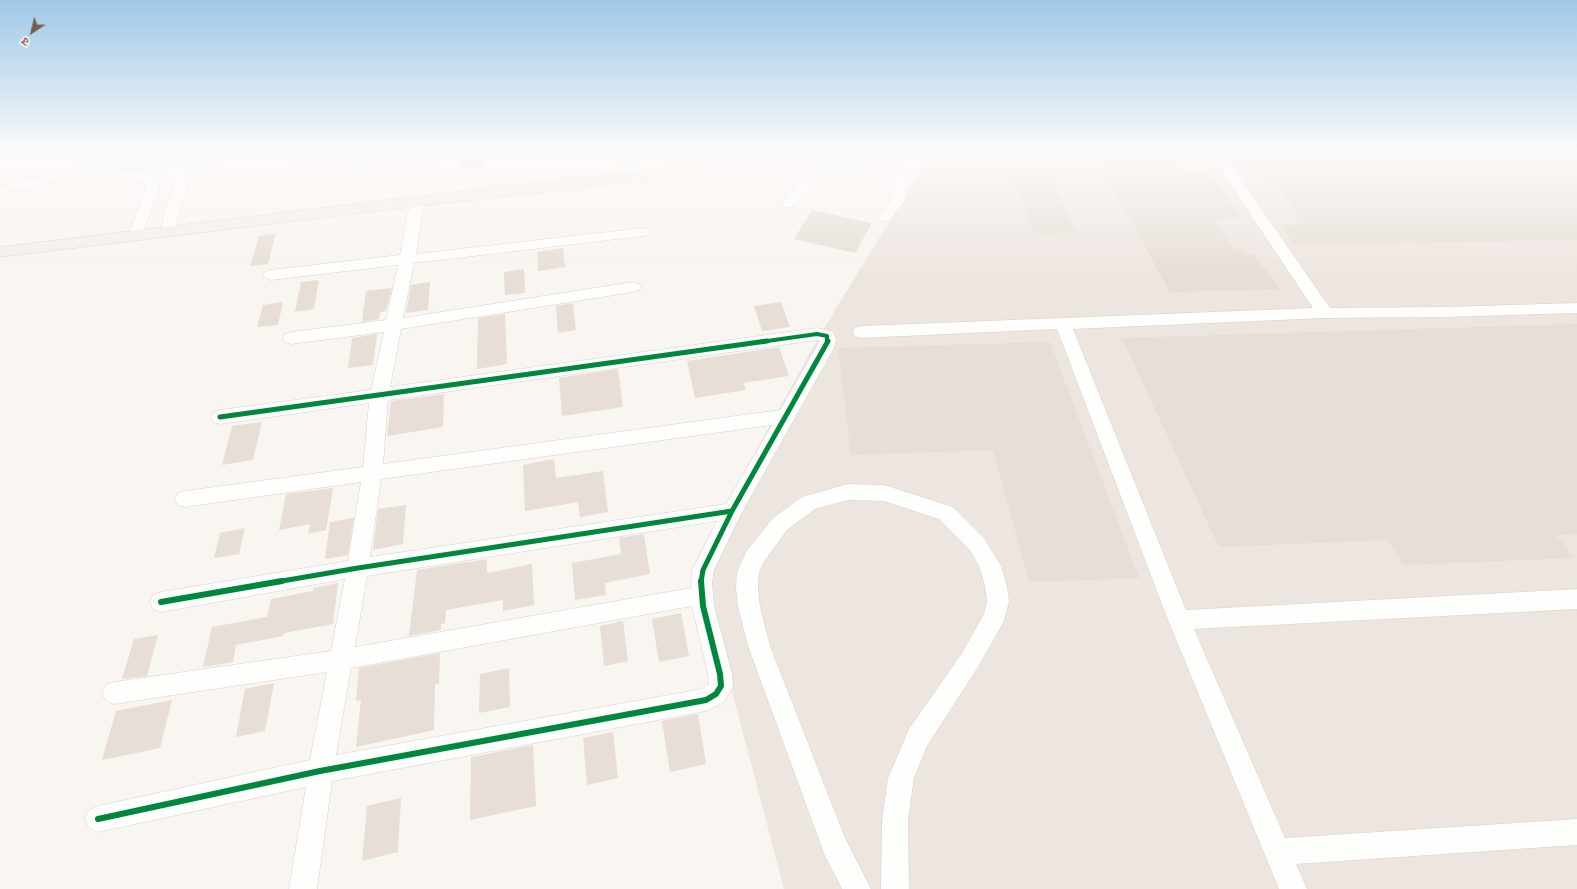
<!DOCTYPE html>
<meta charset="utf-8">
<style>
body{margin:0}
#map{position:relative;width:1577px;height:889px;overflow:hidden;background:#f9f5f0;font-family:Quicksand,"Noto Sans Devanagari",sans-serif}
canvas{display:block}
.north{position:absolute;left:12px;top:12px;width:40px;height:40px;-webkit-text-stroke:3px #fffaf3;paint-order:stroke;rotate:215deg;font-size:11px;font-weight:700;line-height:16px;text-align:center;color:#7a5c4d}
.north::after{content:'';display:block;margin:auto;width:14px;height:18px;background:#7a5c4d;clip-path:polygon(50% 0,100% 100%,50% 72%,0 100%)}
</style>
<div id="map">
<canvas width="1577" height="889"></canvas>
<div class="north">उ</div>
</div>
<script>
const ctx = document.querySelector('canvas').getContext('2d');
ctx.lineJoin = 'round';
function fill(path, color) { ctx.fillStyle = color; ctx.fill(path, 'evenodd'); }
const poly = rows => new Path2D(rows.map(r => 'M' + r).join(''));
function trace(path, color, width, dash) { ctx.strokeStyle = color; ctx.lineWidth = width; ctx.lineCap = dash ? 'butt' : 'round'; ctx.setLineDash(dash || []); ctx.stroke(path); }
const industrial = poly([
 [930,154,1577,154,1577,889,784,889,697,558,817,340]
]);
const building = poly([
 [468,154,485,154,485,168,458,171,459,155],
 [1227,154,1577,154,1577,240,1294,245,1279,225,1306,224,1272,180,1247,181],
 [1175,162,1182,172,1209,171,1242,218,1213,219,1234,249,1244,249,1247,254,1254,254,1279,289,1170,292,1100,164],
 [1047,169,1076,233,1035,234,1010,170],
 [812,210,872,223,855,253,794,239],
 [276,233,268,264,250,266,259,236],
 [563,248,565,267,538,271,537,252],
 [524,269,525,293,505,295,504,272],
 [319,280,314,309,295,312,301,282],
 [430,282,428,310,406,313,411,285],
 [392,288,386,311,380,312,379,319,362,322,366,291],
 [283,302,278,325,257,327,263,305],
 [781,302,790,327,762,331,754,306],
 [573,303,576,330,558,333,556,306],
 [505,314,507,364,477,369,478,318],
 [1577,324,1577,534,1556,535,1574,558,1403,565,1388,540,1219,547,1122,338],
 [377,334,373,365,348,368,352,338],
 [1050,342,1139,578,1029,582,993,450,851,455,838,348],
 [779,347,789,376,743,383,746,390,695,398,687,361],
 [618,369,623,407,562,416,559,378],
 [444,394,443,427,387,436,391,401],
 [262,422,253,460,222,465,232,426],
 [554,459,556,478,603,471,608,512,580,517,578,502,525,511,523,465],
 [333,488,326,530,308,534,310,524,279,530,286,494],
 [406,505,403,544,373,550,378,509],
 [354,518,348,555,325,559,330,522],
 [245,528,239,554,214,558,220,533],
 [644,534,650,574,605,583,606,595,575,600,572,563,621,554,619,538],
 [487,559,487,573,532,564,534,605,503,611,503,600,446,610,445,623,441,624,441,630,409,636,417,570],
 [338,583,333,624,284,633,283,636,236,645,233,662,203,667,212,627,267,617,271,599,313,591,313,588],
 [681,613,689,656,659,662,652,619],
 [623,621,628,661,604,666,600,626],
 [158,635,147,676,122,679,134,639],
 [440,653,439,684,435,685,434,730,356,747,361,700,356,701,359,668],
 [509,668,510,707,479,713,480,674],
 [274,683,265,731,236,737,245,689],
 [172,700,160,748,102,760,116,711],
 [698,714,706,764,670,772,662,721],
 [613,732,618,778,587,785,583,738],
 [533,745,536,806,470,820,471,757],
 [401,798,398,852,362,861,367,806]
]);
const minor = poly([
 [214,154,233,154,231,157,184,174,187,179,188,186,180,206,175,231,173,234,168,235,163,234,161,231,166,206,174,186,173,179,164,181,159,180,157,177,159,174,164,172,159,170,146,168,111,169,0,194,0,186,111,161,146,160,167,163,176,168,214,154],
 [280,154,303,154,325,159,370,160,420,154,457,154,455,157,450,158,370,168,325,167,282,157,280,154],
 [622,154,634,154,642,176,640,179,635,180,630,179,622,154],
 [869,154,891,154,909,183,904,201,890,220,885,221,880,220,878,217,890,201,895,183,881,158,874,164,832,171,824,174,817,179,793,207,788,208,783,207,781,204,807,173,814,168,829,163,865,158,869,154],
 [1210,154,1223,154,1330,308,1444,307,1577,303,1577,313,1444,317,1325,318,1073,329,1186,610,1577,589,1577,609,1194,629,1285,838,1577,819,1577,845,1296,864,1307,889,1279,889,1168,620,1057,329,861,338,855,336,853,332,855,328,861,326,1313,308,1210,154],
 [119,170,145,172,156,179,160,188,140,239,135,240,130,239,128,236,146,188,145,184,137,179,114,177,112,174,114,171,119,170],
 [417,198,422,199,424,202,416,254,643,228,648,229,650,232,648,235,643,236,414,263,403,318,633,282,639,284,641,287,639,290,633,292,401,329,390,387,817,328,833,332,836,340,834,348,741,514,714,570,712,582,714,606,732,674,733,686,729,694,724,702,706,711,332,781,317,889,289,889,306,787,98,832,89,828,85,819,89,810,98,806,310,760,327,672,114,704,106,701,102,693,106,685,114,682,331,651,345,579,161,612,153,609,150,602,153,595,161,592,348,561,361,482,185,507,178,505,175,499,178,493,185,491,363,467,369,403,220,424,213,422,211,417,213,412,220,410,371,390,384,332,291,344,285,342,283,338,285,334,291,332,386,320,398,265,271,280,265,278,263,275,265,272,271,270,400,255,410,202,412,199,417,198],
 [817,340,820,340,816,348,780,410,383,464,388,400,817,340],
 [772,425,726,504,370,557,381,479,772,425],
 [717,521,692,570,691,588,355,647,367,576,717,521],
 [692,606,708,674,709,684,702,689,336,755,351,668,692,606],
 [848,484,884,485,953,507,984,538,1001,566,1007,586,1009,602,1003,623,978,667,927,746,914,778,908,820,909,889,881,889,882,820,888,778,909,729,962,653,984,614,987,602,985,586,980,568,970,550,939,519,884,501,848,500,815,509,787,530,763,563,759,572,758,588,760,607,770,646,845,838,871,889,842,889,825,856,748,646,738,607,736,588,737,572,746,552,773,518,802,497,848,484]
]);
const major = poly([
 [795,154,842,154,839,157,834,159,412,207,0,257,0,247,412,197,795,154]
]);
const cyclewayFar2 = poly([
 [760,342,817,334,827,336,827,342]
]);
const cyclewayFar1 = poly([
 [220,417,767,341],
 [276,582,358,568,732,511],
 [701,582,703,570,732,511,828,341]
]);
const cycleway = poly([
 [161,602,282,581],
 [98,819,320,771,706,700,716,694,721,686,720,674,703,606,701,581]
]);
fill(industrial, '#ede5e0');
fill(building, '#e6ded7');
trace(minor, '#d7d1cb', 1);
trace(major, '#dad1cc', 1);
fill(minor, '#fefefd');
fill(major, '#f3eee8');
trace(cyclewayFar2, '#00873e', 4);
trace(cyclewayFar1, '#00873e', 5);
trace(cycleway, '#00873e', 6);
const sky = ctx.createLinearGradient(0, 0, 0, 278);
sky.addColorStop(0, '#9ec9e9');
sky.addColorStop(0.55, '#fcfaf8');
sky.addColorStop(1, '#fcfaf800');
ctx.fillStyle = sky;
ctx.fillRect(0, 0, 1577, 278);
</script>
